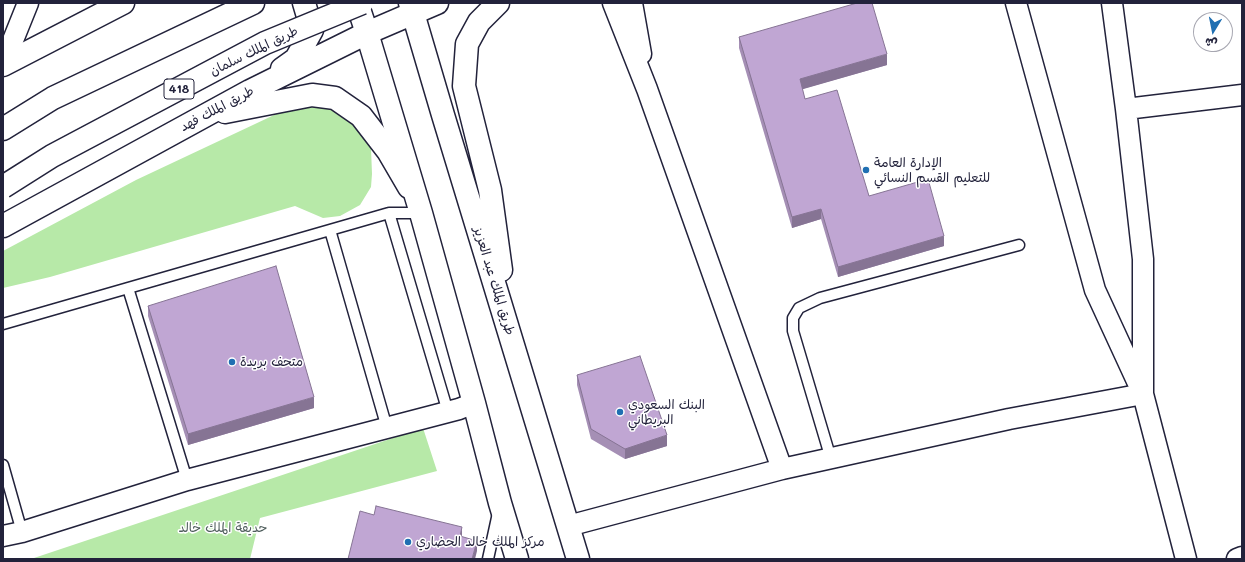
<!DOCTYPE html>
<meta charset="utf-8">
<style>
body{margin:0}
#map{position:relative;width:1245px;height:562px;overflow:hidden;background:#fff;font-family:Mali,"Playpen Sans Arabic",sans-serif}
canvas{display:block}
.frame{position:absolute;inset:0;border:4px solid #22223b;pointer-events:none}
.north{position:absolute;left:1193px;top:12px;width:40px;height:40px;box-sizing:border-box;background:#fff;border:1px solid #a7a7b1;border-radius:50%;rotate:190deg;font-size:11px;font-weight:700;line-height:16px;text-align:center;color:#22223b}
.north::after{content:'';display:block;margin:auto;width:14px;height:18px;background:#1f6fb2;clip-path:polygon(50% 0,100% 100%,50% 72%,0 100%)}
</style>
<div id="map">
<canvas width="1245" height="562"></canvas>
<div class="frame"></div>
<div class="north">ش</div>
</div>
<script>
const ctx = document.querySelector('canvas').getContext('2d');
ctx.lineJoin = 'round';
function fill(path, color) { ctx.fillStyle = color; ctx.fill(path, 'evenodd'); }
const poly = rows => new Path2D(rows.map(r => 'M' + r).join(''));
function trace(path, color, width, dash) { ctx.strokeStyle = color; ctx.lineWidth = width; ctx.lineCap = dash ? 'butt' : 'round'; ctx.setLineDash(dash || []); ctx.stroke(path); }
function drawText(font, color, halo, rows, align = 'center') {
  ctx.font = font + ' Mali,"Playpen Sans Arabic",sans-serif'; ctx.lineWidth = 3; ctx.setLineDash([]); ctx.textBaseline = 'middle'; ctx.strokeStyle = halo; ctx.fillStyle = color; for (const [text, x, y, turn = 0] of rows) {
    ctx.save(); ctx.translate(x, y); ctx.rotate((+turn || 0) * Math.PI / 180); ctx.textAlign = isNaN(turn) ? turn : align; if (halo) ctx.strokeText(text, 0, 0); ctx.fillText(text, 0, 0); ctx.restore();
  }
}
const green = poly([
 [306,100,335,104,368,131,371,148,372,174,371,187,360,205,340,216,323,218,295,206,50,277,3,288,3,251,136,180],
 [423,428,437,471,260,518,250,559,31,559]
]);
const lane = poly([
 [389,213,448,412],
 [330,230,387,428],
 [128,288,187,480],
 [3,324,389,213,421,213],
 [831,459,793,331,793,318,799,308,820,298,1019,245],
 [3,465,22,532],
 [488,559,498,513]
]);
const street = poly([
 [613,3,647,89,782,469],
 [632,3,641,54],
 [1112,3,1126,109,1143,259,1143,394,1186,559],
 [3,65,28,3],
 [1126,109,1242,95],
 [568,526,782,469,1009,419,1143,394,1095,290,1016,3],
 [3,536,22,532,187,480,459,409,474,403],
 [1237,559,1242,557]
]);
const primary = poly([
 [3,65,123,3],
 [282,69,296,59,312,30,304,3],
 [225,112,312,95,335,98,361,116,388,151,409,187],
 [3,226,250,91,367,33,437,3]
]);
const highway = poly([
 [357,3,367,33,421,213,474,403,500,503,517,559],
 [410,3,443,115,578,559],
 [498,3,479,22,467,44,464,86,490,190,501,270],
 [3,129,53,98,253,3]
]);
const highwayBridge = poly([
 [3,187,52,156,265,43,362,3]
]);
const wall = poly([
 [739,37,887,65,802,89,805,99,869,196,944,246,838,277,821,219,792,228,739,48],
 [148,306,314,408,188,445,148,316],
 [577,375,667,446,625,459,591,439,577,385]
]);
const shadedWall = poly([
 [887,54,887,65,800,90,800,79],
 [821,209,821,219,792,228,792,217],
 [944,236,944,246,838,277,838,267],
 [314,397,314,408,188,445,188,434],
 [667,435,667,446,625,459,625,449],
 [462,527,462,538,460,536],
 [477,541,477,551,475,559,472,559]
]);
const building = poly([
 [857,3,872,3,887,54,800,79,805,99,837,90,869,196,928,179,944,236,838,267,821,209,792,217,739,37,857,3],
 [276,266,314,397,188,434,148,306,276,266],
 [640,356,667,435,625,449,591,429,577,375,640,356],
 [376,506,462,527,460,536,477,541,472,559,348,559,360,511,374,515,376,506]
]);
const markers = [
 [866,170,4,"#1f6fb2"],
 [232,362,4,"#1f6fb2"],
 [620,412,4,"#1f6fb2"],
 [408,542,4,"#1f6fb2"]
];
const shields = [
 [179,89,30]
];
const shieldNames = [
 ["418",179,89]
];
const streetNames = [
 ["طريق الملك سلمان",254,51,-26],
 ["طريق الملك فهد",217,109,-28],
 ["طريق الملك عبد العزيز",494,281,73]
];
const poiNames = [
 ["الإدارة العامة",874,163],
 ["للتعليم القسم النسائي",874,178],
 ["متحف بريدة",240,362],
 ["البنك السعودي",628,405],
 ["البريطاني",628,420],
 ["مركز الملك خالد الحضاري",416,542]
];
const parkNames = [
 ["حديقة الملك خالد",223,528]
];
fill(green, '#b7e9a8');
trace(lane, '#22223b', 13);
trace(street, '#22223b', 23);
trace(primary, '#22223b', 25);
trace(highway, '#22223b', 25);
trace(lane, '#fff', 10);
trace(street, '#fff', 20);
trace(primary, '#fff', 22);
trace(highway, '#fff', 22);
trace(highwayBridge, '#22223b', 25, []);
trace(highwayBridge, '#fff', 22);
fill(wall, '#a58fb5');
fill(shadedWall, '#867494');
fill(building, '#c0a6d3');
trace(building, '#867494', 1);
for (const [x, y, r, color] of markers) { const dot = new Path2D(); dot.arc(x, y, r, 0, 2 * Math.PI); ctx.fillStyle = color; ctx.fill(dot); trace(dot, '#fff', 1.5); }
for (const [x, y, w] of shields) { const box = new Path2D(); box.roundRect(x - w / 2, y - 10, w, 20, 3); ctx.fillStyle = '#fff'; ctx.fill(box); trace(box, '#22223b', 1); }
drawText('bold 12px', '#22223b', null, shieldNames);
drawText('13px', '#22223b', '#fff', streetNames);
drawText('13px', '#22223b', '#fff', poiNames, 'left');
drawText('13px', '#4f5e5c', '#fff', parkNames);
</script>
